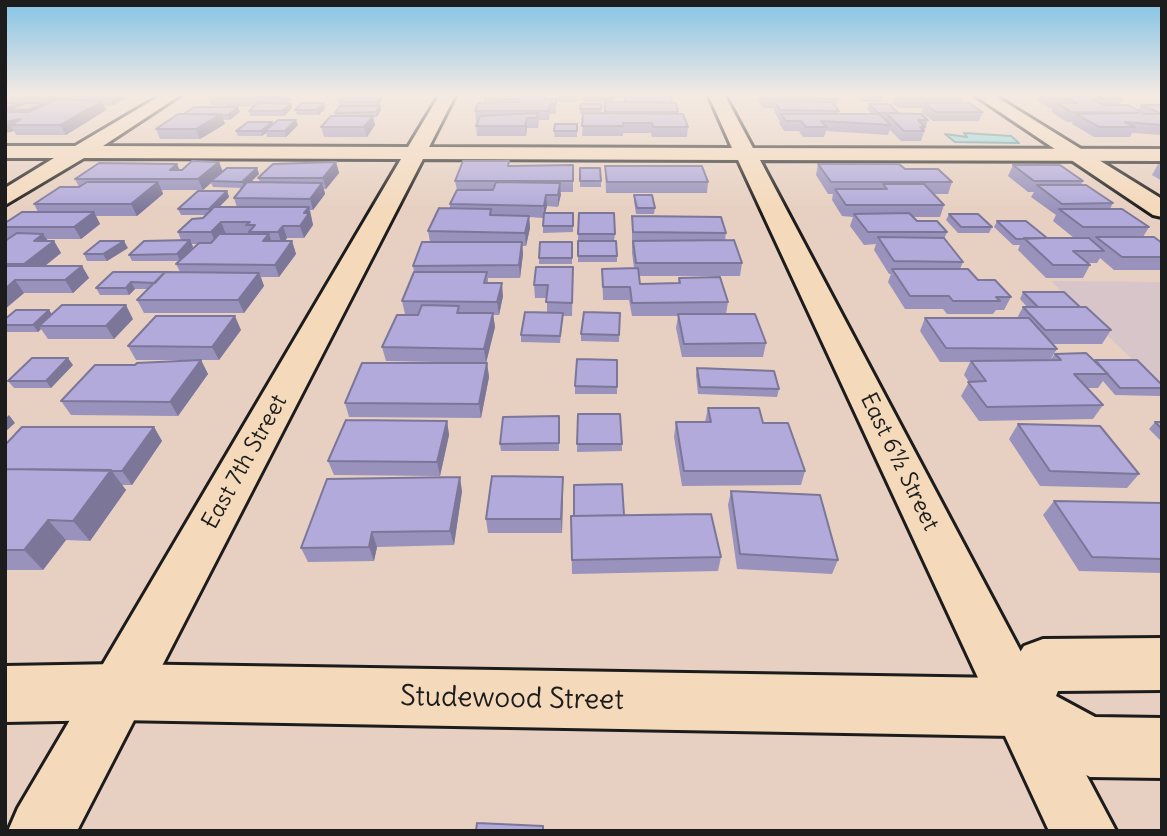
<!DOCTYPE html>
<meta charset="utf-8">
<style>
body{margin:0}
#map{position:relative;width:1167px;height:836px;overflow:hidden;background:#e7d0c1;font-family:Delius,sans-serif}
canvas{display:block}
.frame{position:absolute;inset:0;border:7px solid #1c1c1c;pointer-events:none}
</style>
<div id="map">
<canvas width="1167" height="836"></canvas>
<div class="frame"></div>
</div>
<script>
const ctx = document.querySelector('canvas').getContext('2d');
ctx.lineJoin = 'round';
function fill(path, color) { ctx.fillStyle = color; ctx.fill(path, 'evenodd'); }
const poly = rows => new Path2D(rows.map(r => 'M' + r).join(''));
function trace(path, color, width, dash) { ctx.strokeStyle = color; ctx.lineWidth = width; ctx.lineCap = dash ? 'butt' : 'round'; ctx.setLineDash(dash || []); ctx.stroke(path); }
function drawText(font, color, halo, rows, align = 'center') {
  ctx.font = font + ' Delius,sans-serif'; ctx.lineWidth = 5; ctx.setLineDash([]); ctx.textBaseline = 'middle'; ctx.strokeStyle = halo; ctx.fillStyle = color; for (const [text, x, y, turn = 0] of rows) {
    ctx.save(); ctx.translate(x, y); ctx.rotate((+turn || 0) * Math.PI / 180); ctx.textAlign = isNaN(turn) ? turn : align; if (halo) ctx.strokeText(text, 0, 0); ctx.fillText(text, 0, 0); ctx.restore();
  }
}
const built = poly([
 [1051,281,1162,282,1162,388]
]);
const water = poly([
 [964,133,1011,136,1019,143,955,142,945,134,967,137,964,133]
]);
const minor = poly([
 [163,94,182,94,103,146,408,147,440,94,456,94,429,147,732,148,708,94,724,94,753,148,1162,149,1162,161,760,160,1116,831,1049,831,738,160,423,159,77,831,8,831,18,808,401,159,84,158,5,205,5,188,54,158,5,158,5,146,75,146,163,94]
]);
const major = poly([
 [973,94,992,94,1162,199,1162,217,1153,215,973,94],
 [1162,638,1162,690,1058,691,1056,696,1095,717,1162,718,1162,778,1090,777,1013,736,117,720,5,722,5,666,117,664,1004,678,1024,646,1043,639,1162,638]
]);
const wall = poly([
 [5,94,133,94,113,105,104,105,106,110,66,135,16,135,14,131,5,133,5,103,11,103,9,99,18,94],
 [211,94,307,94,305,95,290,95,291,100,287,104,291,104,292,108,284,116,250,116,249,111,254,107,211,105,208,96],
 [337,94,407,94,406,95,376,95,375,98,381,102,379,106,380,106,381,110,377,117,373,117,375,125,367,137,324,137,321,127,336,116,335,113,340,107,339,102,346,95,338,95],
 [486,94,546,94,546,99,556,99,556,114,550,114,549,120,539,120,538,128,527,128,526,136,477,136,476,126,478,121,476,121,475,111,485,102],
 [558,94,577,94,577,102,558,102],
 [583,94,613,94,613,102,583,102],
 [622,94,674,94,674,96,670,96,672,103,688,127,687,137,652,137,651,133,623,133,623,136,582,136,583,114,580,114,580,109,601,104,601,113,605,113,605,102,624,102,624,95,622,95],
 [758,94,832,94,838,99,836,107,839,111,839,114,872,114,867,109,869,104,898,113,928,120,921,141,901,141,890,130,888,135,826,131,824,137,803,137,799,131,784,131,779,123,780,120,779,120,774,111,774,108,763,108,757,100],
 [858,94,880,94,883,97,882,102,861,102,857,98],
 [893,94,954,94,962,99,960,103,983,112,979,121,933,121,921,112,923,108,898,108,892,103,895,95],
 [1023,94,1111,94,1123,99,1120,104,1103,105,1144,114,1147,114,1138,110,1141,105,1162,106,1162,135,1132,133,1130,137,1094,137,1072,124,1073,122,1067,122,1051,112,1053,108,1049,108,1036,100,1038,94],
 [324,103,325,108,319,115,297,115,295,110],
 [238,107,240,112,230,120,223,120,225,124,200,139,160,139,156,129,184,114],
 [272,122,273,125,298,125,286,137,267,137,266,133,262,136,238,136,236,131],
 [555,124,577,124,577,137,554,137],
 [336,162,339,173,326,189,324,189,325,194,313,210,310,210,313,225,304,238,287,238,285,241,292,241,296,254,279,277,261,277,264,286,244,313,144,313,137,300,148,289,135,289,129,295,100,295,96,288,180,272,176,264,179,261,132,261,129,255,181,240,178,232,203,218,206,215,181,215,178,209,227,191,229,197,219,207,237,207,234,198,243,188,213,187,211,183,203,190,162,190,163,194,137,216,96,216,100,224,81,239,47,239,48,241,54,241,61,253,45,266,82,266,89,278,73,293,24,293,5,309,5,241,9,239,7,239,5,237,5,223,38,212,34,204,79,187,75,179,180,170,223,171,257,168,259,174,250,182,260,182,258,178],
 [192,244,197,244,181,260,193,247],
 [818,164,905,169,952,182,948,194,933,194,944,205,940,217,912,217,917,221,947,232,944,239,963,262,960,269,978,280,1011,297,1004,310,996,310,993,314,947,314,943,309,905,309,888,282,891,274,889,274,874,250,876,244,864,245,850,226,853,217,842,216,832,200,833,194,828,194,816,175],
 [1158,164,1162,164,1162,181,1152,175],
 [573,165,573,192,560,192,558,207,547,206,545,213,573,213,573,232,543,233,543,218,529,217,530,228,526,246,522,246,523,254,520,278,488,278,488,283,503,296,499,315,493,315,495,327,486,363,386,361,382,347,418,314,405,314,402,301,414,272,413,266,430,242,428,231,450,208,450,204,457,190,455,181,510,166],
 [1013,165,1083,181,1081,185,1113,203,1110,209,1149,227,1143,237,1162,257,1162,270,1114,270,1100,258,1097,263,1088,263,1090,265,1083,278,1046,278,1018,250,1020,245,1013,245,994,227,997,221,1047,238,1074,238,1053,221,1056,215,1031,197,1034,192,1028,192,1008,176],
 [605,166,708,182,707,193,606,193],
 [580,168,601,181,601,187,580,187],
 [634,195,655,208,654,214,636,214,634,201],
 [579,213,615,234,614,241,578,240],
 [949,214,992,227,989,233,958,233,946,220],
 [632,216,726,233,725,240,742,263,740,276,639,276,640,284,678,283,679,278,728,302,726,314,766,343,763,357,682,357,676,328,678,316,632,316,629,300,603,300,602,269,634,268,632,253],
 [578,241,617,256,617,262,578,262],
 [572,242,572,264,539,264,539,258],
 [128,248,107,261,87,261,84,254],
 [573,267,572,316,563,316,560,343,521,342,521,335,547,313,547,298,535,298,534,285],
 [1023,292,1080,307,1111,330,1102,344,1052,344,1057,349,1050,360,1055,354,1094,360,1162,388,1162,393,1160,396,1115,395,1103,381,1098,388,1087,388,1103,405,1093,419,979,421,961,396,969,382,964,375,970,362,940,362,920,331,925,318,1017,318,1023,307,1027,307,1020,299],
 [620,313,619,342,581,341,581,334],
 [52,314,133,319,114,339,48,339,41,329,38,332,5,332,5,319],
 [241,330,219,360,201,360,208,374,178,416,71,415,61,401,193,360,136,360,128,346],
 [617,360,617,394,575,394,575,386],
 [487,363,489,377,481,418,349,417,345,403],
 [73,365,51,388,14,388,8,381],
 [697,368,779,389,777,397,698,394,696,375],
 [708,408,763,423,805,471,801,485,682,486,674,437,676,422,705,422],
 [578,414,622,444,622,451,577,452],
 [559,416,559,451,501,451,500,444],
 [447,421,449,435,440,476,334,475,328,461],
 [1155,422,1162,422,1162,442,1149,429],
 [1018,424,1139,474,1127,488,1040,486,1009,439],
 [154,427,162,441,132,485,122,485,126,490,90,541,66,540,43,570,5,570,5,445],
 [462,491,454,545,377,547,374,561,308,562,301,548],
 [563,491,562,533,488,533,486,519],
 [731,491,838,560,832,574,737,569,728,505],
 [1054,501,1162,503,1162,573,1079,571,1043,515],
 [624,515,721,557,718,571,572,574,571,516]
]);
const shadedWall = poly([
 [52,94,70,94,65,96,66,98,48,107,43,98],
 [113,94,133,94,113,105,109,96],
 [286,94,289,94,291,100,282,108,280,98],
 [381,98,381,102,378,107,377,102],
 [102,101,106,110,66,135,60,125],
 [324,103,325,108,319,115,317,110],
 [291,104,292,108,284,116,282,111],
 [380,106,381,110,377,117,376,112],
 [238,107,240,112,230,120,228,115],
 [221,114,225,124,200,139,196,129],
 [373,116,375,125,367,137,364,127],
 [527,118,527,128,526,136,525,126],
 [21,119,10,125,14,131,5,133,5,122],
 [296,120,298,125,286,137,285,131],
 [272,122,273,127,265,131,266,133,262,136,261,131],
 [219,162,223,172,211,181,211,183,203,190,198,179],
 [336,162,339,173,326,189,323,178],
 [177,164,182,175,170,170],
 [257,168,259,174,245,188,242,182],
 [158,182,163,194,137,216,131,204],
 [322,183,325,194,313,210,310,199],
 [560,183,561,195,558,207,558,195],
 [227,191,229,197,211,215,209,209],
 [546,195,547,206,544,218,544,206],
 [309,207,313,225,304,238,300,226,304,213],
 [94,212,100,224,81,239,74,227],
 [529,216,530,228,526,246,525,233],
 [221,222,226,234,216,244,211,232],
 [283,226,287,238,282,245,278,232],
 [43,234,50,244,54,241,61,253,32,276,24,264,34,241],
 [269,234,273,246,263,241],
 [190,240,193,247,180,261,177,254],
 [124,241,128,248,107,261,103,254],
 [292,241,296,254,279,277,275,265],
 [522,242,523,254,520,278,519,265],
 [82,266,89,278,73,293,65,280],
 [259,273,264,286,244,313,238,300],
 [15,280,24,293,5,309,5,289],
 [131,282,135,289,129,295,126,288],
 [502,283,503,296,499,315,497,302],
 [126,305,133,319,114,339,106,326],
 [49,310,54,317,39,326,41,329,38,332,33,325],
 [493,313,495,327,486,363,484,349],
 [235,316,241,330,219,360,212,347],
 [68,358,73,365,51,388,46,381],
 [201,360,208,374,178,416,170,402],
 [487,363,489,377,481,418,479,404],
 [9,415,15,423,5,432,5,419],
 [447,421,449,435,440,476,437,462],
 [154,427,162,441,132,485,122,471],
 [111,470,126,490,90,541,73,521],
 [460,477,462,491,454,545,450,531],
 [563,477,563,491,562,533,561,519],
 [48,520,66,540,43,570,24,550],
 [372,532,377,547,374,561,369,547]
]);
const building = poly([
 [20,94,32,94,24,98,9,99,20,94],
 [32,94,52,94,43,98,24,98,32,94],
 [70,94,113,94,109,96,65,96,70,94],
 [212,94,286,94,280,98,208,96,212,94],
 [347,94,374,94,371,98,381,98,377,102,339,102,347,94],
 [487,94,545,94,544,99,556,99,556,104,550,104,549,111,475,111,478,103,519,102,520,99,485,99,487,94],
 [558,94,577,94,577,97,558,97,558,94],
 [583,94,613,94,613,98,583,97,583,94],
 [624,94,670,94,672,102,625,102,624,94],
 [761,94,832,94,838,99,765,99,761,94],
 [859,94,880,94,883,97,863,97,859,94],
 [895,94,954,94,962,99,901,99,895,94],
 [1045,94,1095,94,1105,99,1092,99,1103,105,1128,105,1144,114,1162,114,1162,125,1125,122,1135,127,1099,127,1076,114,1138,113,1071,112,1056,102,1077,103,1070,99,1053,98,1045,94],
 [1095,94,1111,94,1123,99,1103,99,1105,99,1095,94],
 [57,99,102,101,60,125,10,125,21,119,5,122,5,112,29,112,57,99],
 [775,101,832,102,839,111,780,110,775,101],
 [605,102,676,103,678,112,605,112,605,102],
 [5,103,20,103,5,109,5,103],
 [25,103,44,103,28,110,8,110,25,103],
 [258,103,291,104,282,111,249,111,258,103],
 [302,103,324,103,317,110,295,110,302,103],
 [924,103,969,103,983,112,936,112,924,103],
 [581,104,601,104,601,109,580,109,581,104],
 [869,104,889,104,898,113,878,113,869,104],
 [1141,105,1159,105,1162,106,1162,114,1141,105],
 [340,106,380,106,376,112,335,113,340,106],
 [194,107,238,107,228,115,184,114,194,107],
 [538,113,537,118,527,118,525,126,476,126,480,116,538,113],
 [583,113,683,114,688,127,653,127,652,123,623,123,623,126,582,126,583,113],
 [886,113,921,114,928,120,918,120,925,127,920,127,924,131,904,131,886,113],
 [178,114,221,114,196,129,156,129,178,114],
 [781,114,879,114,891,125,821,121,827,127,806,127,801,121,786,121,781,114],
 [331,116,373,116,364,127,321,127,331,116],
 [278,120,296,120,285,131,265,131,278,120],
 [248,122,272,122,261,131,236,131,248,122],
 [555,124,577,124,577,131,554,131,555,124],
 [192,161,219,162,198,179,75,179,99,163,177,164,170,170,182,170,192,161],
 [463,161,509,161,508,166,573,165,573,181,455,181,463,161],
 [336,162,323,178,258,178,273,164,336,162],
 [818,164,899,164,905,169,938,169,952,182,831,182,818,164],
 [1013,165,1060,165,1083,181,1034,181,1013,165],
 [605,166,702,166,708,182,607,182,605,166],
 [227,168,257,168,242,182,211,181,227,168],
 [580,168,600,168,601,181,580,181,580,168],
 [87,182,158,182,131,204,34,204,60,187,79,187,87,182],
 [247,182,322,183,310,199,234,198,247,182],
 [496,182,560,183,558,195,546,195,544,206,450,204,457,190,493,190,496,182],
 [883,184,924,184,944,205,846,205,835,189,887,189,883,184],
 [1037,185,1086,185,1113,203,1062,204,1037,185],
 [198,191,227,191,209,209,178,209,198,191],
 [634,195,652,195,655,208,637,208,634,195],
 [214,207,309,207,304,213,309,213,300,226,283,226,278,232,249,232,255,225,246,225,250,222,221,222,211,232,178,232,192,219,203,218,214,207],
 [439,208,491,209,490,215,529,216,525,233,428,231,439,208],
 [1059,209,1122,209,1149,227,1083,227,1059,209],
 [22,212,94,212,74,227,5,227,5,223,22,212],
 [544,213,573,213,573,226,543,226,544,213],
 [579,213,614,213,615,234,578,234,579,213],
 [909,213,917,221,937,221,947,232,868,232,854,214,909,213],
 [949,214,978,214,992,227,961,227,949,214],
 [632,216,721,217,726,233,633,232,632,216],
 [997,221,1026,221,1047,238,1016,239,997,221],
 [17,233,43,234,34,241,54,241,24,264,5,264,5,241,17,233],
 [219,234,269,234,263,241,292,241,275,265,176,264,199,243,211,243,219,234],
 [878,237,944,238,963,262,894,261,878,237],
 [1096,237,1154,237,1162,243,1162,257,1122,257,1096,237],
 [1024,238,1089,238,1104,251,1073,251,1090,265,1053,265,1024,238],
 [190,240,177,254,129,255,144,241,190,240],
 [734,240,742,263,636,263,633,241,734,240],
 [100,241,124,241,103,254,84,254,100,241],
 [578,241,616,241,617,256,578,256,578,241],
 [422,242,522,242,519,265,413,266,422,242],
 [540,242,572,242,572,258,539,258,540,242],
 [5,266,82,266,65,280,15,280,5,289,5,266],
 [536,267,573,267,572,303,546,302,548,285,534,285,536,267],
 [638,268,640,284,680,283,679,278,720,277,728,302,632,303,630,287,603,287,602,269,638,268],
 [892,269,968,269,978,280,995,280,1011,297,996,297,1000,301,953,301,949,296,910,296,892,269],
 [113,272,165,272,155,283,131,282,126,288,96,288,113,272],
 [165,272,259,273,238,300,137,300,165,272],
 [414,272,487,272,484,283,502,283,497,302,402,301,414,272],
 [1023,292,1064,292,1080,307,1038,307,1023,292],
 [62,305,126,305,106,326,39,326,62,305],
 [422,305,459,306,457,313,493,313,484,349,382,347,397,315,418,315,422,305],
 [1023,307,1086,307,1111,330,1045,330,1023,307],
 [16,310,49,310,33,325,5,325,5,319,16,310],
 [525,312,563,313,560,336,521,335,525,312],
 [584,312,620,313,619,335,581,334,584,312],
 [678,314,755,314,766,343,684,344,678,314],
 [156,316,235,316,212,347,128,346,156,316],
 [925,318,1029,318,1057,349,946,348,925,318],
 [1086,353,1108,374,1074,374,1103,405,987,407,968,382,986,381,971,361,1061,360,1055,354,1086,353],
 [32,358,68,358,46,381,8,381,32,358],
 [577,359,617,360,617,387,575,386,577,359],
 [201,360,170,402,61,401,95,365,135,365,137,363,201,360],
 [1095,360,1137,360,1162,385,1162,388,1120,388,1095,360],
 [362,363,487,363,479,404,345,403,362,363],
 [697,368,774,371,779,389,700,387,697,368],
 [708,408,759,408,763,423,788,423,805,471,684,471,676,422,711,422,708,408],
 [578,414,620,414,622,444,577,444,578,414],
 [559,416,559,443,500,444,503,417,559,416],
 [346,420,447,421,437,462,328,461,346,420],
 [1155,422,1162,422,1162,429,1155,422],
 [1018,424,1100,426,1139,474,1050,471,1018,424],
 [22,427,154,427,122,471,5,469,5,445,22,427],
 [5,469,111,470,73,521,48,520,24,550,5,550,5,469],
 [492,476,563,477,561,519,486,519,492,476],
 [460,477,450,531,372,532,369,547,301,548,327,479,460,477],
 [622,484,624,515,574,516,574,485,622,484],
 [731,491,820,495,838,560,740,554,731,491],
 [1054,501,1162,503,1162,559,1092,557,1054,501],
 [711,514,721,557,572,560,571,516,711,514],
 [477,823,543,826,543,831,476,831,477,823]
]);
const streetNames = [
 ["East 7th Street",245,462,-61],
 ["East 6½ Street",899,462,64]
];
const nearStreetnames = [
 ["Studewood Street",512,699,1]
];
fill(built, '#d7c5c9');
fill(water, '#89dae0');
trace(water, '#5d8e92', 2);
trace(minor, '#1c1c1c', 6);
trace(major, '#1c1c1c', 6);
fill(minor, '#f4d9bb');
fill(major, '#f4d9bb');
fill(wall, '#9892bc');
fill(shadedWall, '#7c7799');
fill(building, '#b1aadb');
trace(building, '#7c7799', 2);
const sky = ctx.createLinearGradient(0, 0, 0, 211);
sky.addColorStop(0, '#82c3e5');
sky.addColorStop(0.45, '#f4eae3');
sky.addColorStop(1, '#f4eae300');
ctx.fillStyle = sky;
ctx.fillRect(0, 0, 1167, 211);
drawText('23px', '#1c1c1c', '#f4d9bb', streetNames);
drawText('28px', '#1c1c1c', '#f4d9bb', nearStreetnames);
</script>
